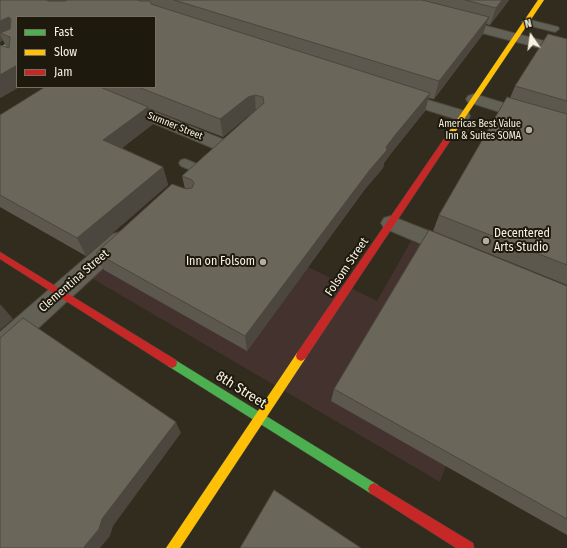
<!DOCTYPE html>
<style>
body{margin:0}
#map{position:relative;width:567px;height:548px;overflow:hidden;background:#312c1d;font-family:"Fira Sans Condensed",sans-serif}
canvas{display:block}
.legend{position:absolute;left:16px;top:16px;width:140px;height:72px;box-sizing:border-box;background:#1d190d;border:1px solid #757062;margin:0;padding:5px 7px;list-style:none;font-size:12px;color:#f8f2e2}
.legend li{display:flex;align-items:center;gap:8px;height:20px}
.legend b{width:20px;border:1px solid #757062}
.north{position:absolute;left:511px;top:16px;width:40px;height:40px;-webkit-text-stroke:3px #1d190d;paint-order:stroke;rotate:347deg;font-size:11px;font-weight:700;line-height:16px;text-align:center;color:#f8f2e2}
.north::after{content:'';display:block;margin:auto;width:14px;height:18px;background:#f8f2e2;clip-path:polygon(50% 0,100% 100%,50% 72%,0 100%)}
</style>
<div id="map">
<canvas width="567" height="548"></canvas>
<ul class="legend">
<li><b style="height:5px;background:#4caf50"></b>Fast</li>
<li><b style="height:5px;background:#ffc107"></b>Slow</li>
<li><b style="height:5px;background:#c62828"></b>Jam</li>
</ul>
<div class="north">N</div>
</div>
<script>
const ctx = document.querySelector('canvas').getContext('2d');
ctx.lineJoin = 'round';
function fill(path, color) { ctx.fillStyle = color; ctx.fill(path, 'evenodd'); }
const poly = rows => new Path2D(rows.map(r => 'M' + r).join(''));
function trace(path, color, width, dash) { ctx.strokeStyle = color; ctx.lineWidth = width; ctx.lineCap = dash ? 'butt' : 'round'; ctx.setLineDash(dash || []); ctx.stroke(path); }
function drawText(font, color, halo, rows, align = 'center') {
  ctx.font = font + ' "Fira Sans Condensed",sans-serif'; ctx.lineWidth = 4; ctx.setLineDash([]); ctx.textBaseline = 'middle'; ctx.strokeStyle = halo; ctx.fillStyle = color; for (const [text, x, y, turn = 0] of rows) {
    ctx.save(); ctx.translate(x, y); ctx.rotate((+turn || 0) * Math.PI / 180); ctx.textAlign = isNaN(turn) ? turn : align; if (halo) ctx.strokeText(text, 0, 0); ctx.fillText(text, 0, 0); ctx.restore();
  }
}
const commercial = poly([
 [173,200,377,301,411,241,513,285,440,482,88,276]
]);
const lane = poly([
 [526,19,558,27,559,29,555,32,523,24,522,22,526,19],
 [185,159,204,167,206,170,204,173,200,174,181,166,179,163,181,160,185,159]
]);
const street = poly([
 [456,18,567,47,567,55,451,25,449,22,451,19,456,18],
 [71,87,93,87,232,143,235,147,232,151,226,153,220,151,74,90,71,87],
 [398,91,468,112,470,116,468,120,462,121,392,99,390,96,392,93,398,91],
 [474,94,567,122,567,133,468,102,466,99,468,96,474,94],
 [391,216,459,243,463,249,459,255,452,257,384,228,381,223,384,218,391,216],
 [120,232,127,234,130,240,127,246,9,355,0,358,0,332,113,234,120,232]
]);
const fast = poly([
 [17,38,17,42,0,51,0,47,17,38],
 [172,358,378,485,380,489,378,493,374,495,370,493,168,366,167,363,168,360,172,358]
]);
const slow = poly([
 [538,0,544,0,452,137,448,137,448,133,538,0],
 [301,351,305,353,306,356,305,359,180,548,166,548,297,353,301,351]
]);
const jam = poly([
 [448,133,452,133,454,135,305,359,301,361,297,359,296,356,297,353,448,133],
 [0,252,176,360,177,363,176,366,172,368,168,366,0,259,0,252],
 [374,483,473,543,474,548,456,548,370,493,368,489,370,485,374,483]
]);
const wall = poly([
 [0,0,509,0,490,25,486,24,483,34,434,99,428,98,425,111,392,152,384,163,383,168,365,189,247,351,104,270,96,253,185,189,182,176,251,114,249,115,223,137,148,108,153,124,122,148,163,167,168,185,86,256,0,207,0,115,45,87,155,87,155,17,17,17,17,87,19,87,0,98,6,47,3,40,0,42],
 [567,39,567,285,433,231,439,215,510,98,515,86],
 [567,286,567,535,331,401,334,389]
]);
const shadedWall = poly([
 [46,0,81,0,55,13],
 [502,0,509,0,490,25,496,8],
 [9,17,16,35,0,34,0,21],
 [489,17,483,34,434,99,439,81],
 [0,34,3,40,0,42],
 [17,65,17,87,19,87,0,98,0,75],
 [430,93,425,111,392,152,384,163,383,168,365,189,247,351,245,336,396,134],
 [255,95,256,114,249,115,223,137,220,119,248,97],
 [148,107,153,124,109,158,103,140],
 [163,167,168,185,86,256,77,238],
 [0,305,1,305,13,319,0,330],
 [176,422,181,433,113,526,110,536,100,548,85,548,84,547,102,519]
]);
const building = poly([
 [0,0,46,0,48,1,65,1,67,0,137,0,141,1,150,1,151,4,430,93,396,134,386,147,387,150,369,171,245,336,96,253,172,184,186,189,192,188,194,183,192,180,182,176,264,103,263,97,255,95,248,97,220,119,138,87,155,87,155,17,17,17,17,65,0,75,0,45,9,48,10,37,0,33,10,29,11,19,9,17,0,21,0,0],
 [174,0,422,0,489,17,439,81,174,0],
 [465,0,502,0,496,8,465,0],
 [548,34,567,39,567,101,515,86,548,34],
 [45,87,100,87,148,107,103,140,163,167,77,238,0,195,0,115,45,87],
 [507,97,567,114,567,265,439,215,507,97],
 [429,230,567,286,567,519,334,389,429,230],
 [23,318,176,422,102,519,99,529,84,547,85,548,0,548,0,338,23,318],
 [274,490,361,548,240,548,274,490]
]);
const markers = [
 [529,130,4,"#b2ad9d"],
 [486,241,4,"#b2ad9d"],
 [263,262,4,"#b2ad9d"]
];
const farPoinames = [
 ["Americas Best Value",521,124],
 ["Inn & Suites SOMA",521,136]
];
const farStreetnames = [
 ["Sumner Street",175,126,22]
];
const poiNames = [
 ["Decentered",494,234],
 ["Arts Studio",494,248],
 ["Inn on Folsom",255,262,"right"]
];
const streetNames = [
 ["Folsom Street",347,267,-56],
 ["Clementina Street",74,281,-41]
];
const nearStreetnames = [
 ["8th Street",241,390,32]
];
fill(commercial, '#44322f');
trace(lane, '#4d483c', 2);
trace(street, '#4d483c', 2);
trace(fast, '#4d483c', 1);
trace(slow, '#4d483c', 1);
trace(jam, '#4d483c', 1);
fill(lane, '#636055');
fill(street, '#636055');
fill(fast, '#4caf50');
fill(slow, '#ffc107');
fill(jam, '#c62828');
fill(wall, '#5c584d');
fill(shadedWall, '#4b473f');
fill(building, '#6b665a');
trace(building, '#4b473f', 1);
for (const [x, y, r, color] of markers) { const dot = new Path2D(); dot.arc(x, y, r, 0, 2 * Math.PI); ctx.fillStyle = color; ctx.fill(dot); trace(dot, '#1d190d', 1.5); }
drawText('10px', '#f8f2e2', '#1d190d', farPoinames, 'right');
drawText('10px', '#f8f2e2', '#1d190d', farStreetnames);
drawText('12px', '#f8f2e2', '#1d190d', poiNames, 'left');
drawText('12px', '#f8f2e2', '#1d190d', streetNames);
drawText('14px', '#f8f2e2', '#1d190d', nearStreetnames);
</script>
